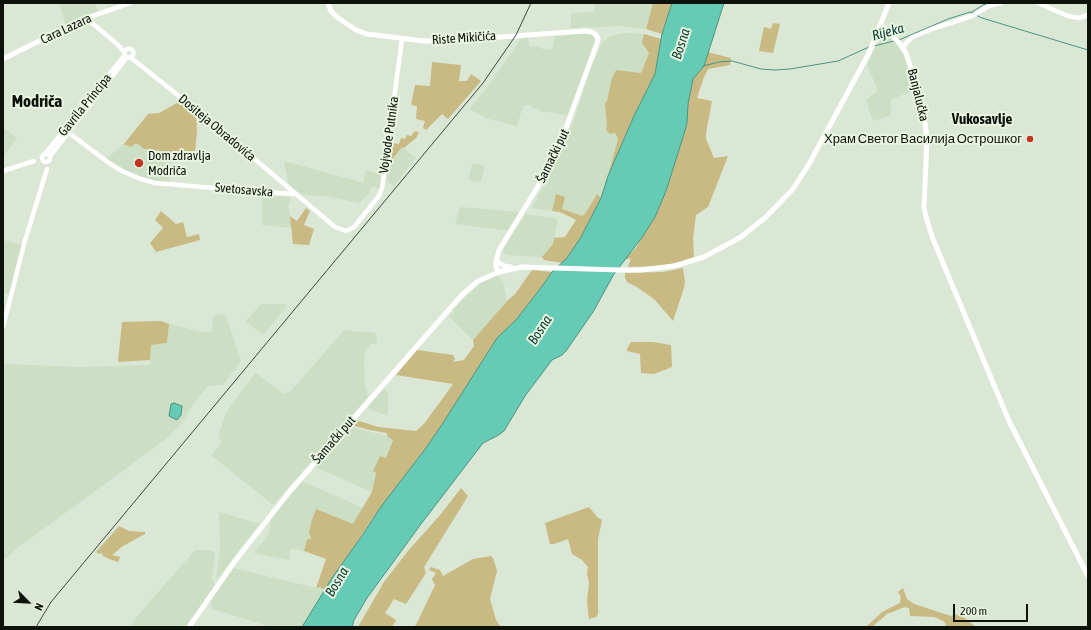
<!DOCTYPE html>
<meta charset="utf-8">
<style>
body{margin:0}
#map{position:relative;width:1091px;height:630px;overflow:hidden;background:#dae7d4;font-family:"Asap Condensed",sans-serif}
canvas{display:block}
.frame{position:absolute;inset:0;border:4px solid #0d120b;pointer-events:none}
.north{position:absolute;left:8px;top:582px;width:40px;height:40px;-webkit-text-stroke:3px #e7f5e1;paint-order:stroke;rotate:114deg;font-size:11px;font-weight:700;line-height:16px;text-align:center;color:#0d120b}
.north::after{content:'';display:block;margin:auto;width:14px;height:18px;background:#0d120b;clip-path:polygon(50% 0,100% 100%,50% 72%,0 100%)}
.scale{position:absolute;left:953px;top:604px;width:75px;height:18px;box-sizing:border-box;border:2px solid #0d120b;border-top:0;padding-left:5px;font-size:12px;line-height:14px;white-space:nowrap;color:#0d120b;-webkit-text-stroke:3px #e7f5e1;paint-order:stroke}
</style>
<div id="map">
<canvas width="1091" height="630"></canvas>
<div class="frame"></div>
<div class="north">N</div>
<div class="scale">200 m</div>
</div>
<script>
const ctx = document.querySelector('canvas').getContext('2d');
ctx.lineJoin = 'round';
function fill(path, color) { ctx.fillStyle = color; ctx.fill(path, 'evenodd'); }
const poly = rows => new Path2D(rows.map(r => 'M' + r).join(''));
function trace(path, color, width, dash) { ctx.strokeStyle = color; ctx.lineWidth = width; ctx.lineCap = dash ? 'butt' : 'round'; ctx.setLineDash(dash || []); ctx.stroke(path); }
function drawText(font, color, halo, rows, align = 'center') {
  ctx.font = font + ' "Asap Condensed",sans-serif'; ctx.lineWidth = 4; ctx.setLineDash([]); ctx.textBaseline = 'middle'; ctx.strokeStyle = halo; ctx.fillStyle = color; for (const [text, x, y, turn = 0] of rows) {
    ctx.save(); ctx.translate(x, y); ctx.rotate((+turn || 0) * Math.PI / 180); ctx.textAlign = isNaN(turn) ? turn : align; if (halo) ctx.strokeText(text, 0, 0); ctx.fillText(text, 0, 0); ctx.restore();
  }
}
const built = poly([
 [59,3,95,3,98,12,66,25],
 [595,3,653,3,646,29,620,26,571,28,571,13,594,12],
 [588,33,591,33,596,40,569,116,549,112,541,112,539,109,532,108,532,105,523,106,517,126,485,118,481,115,469,109,486,89,523,36,528,36,529,46,540,46,542,49,552,50,555,34],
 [625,33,644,34,642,43,649,53,641,73,616,70,609,87,607,101,605,103,607,127,615,133,618,139,608,176,601,198,597,194,585,214,582,216,562,209,564,201,556,194,552,211,532,208,551,172,550,171,554,162,556,162,572,125,591,68,602,43,610,36],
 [889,36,892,38,904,53,915,90,890,100,891,115,873,121,869,110,867,99,878,91,867,64,880,40,884,37],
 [3,127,17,138,3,157],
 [124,144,131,147,135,144,138,144,144,149,162,151,161,160,171,161,169,182,155,181,132,174,118,167,106,159],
 [402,147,416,158,394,186,387,180,388,162,390,162],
 [284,161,363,183,366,170,383,175,380,189,372,186,369,194,359,203,326,196,302,195,289,186],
 [473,163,485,166,481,182,468,180],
 [262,195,290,197,290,202,288,204,292,228,262,225],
 [460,207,520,212,509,231,455,224],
 [526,214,558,219,553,244,542,257,506,255,503,252,505,246],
 [3,240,23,245,10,294,3,292],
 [497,275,503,281,507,301,473,340,449,317,454,312,452,310,473,290,480,284],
 [261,304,285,304,287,306,263,335,246,321],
 [225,314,241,361,223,385,208,386,194,403,181,424,166,439,16,549,3,561,3,364,79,367,150,365,150,344,167,343,169,324,202,332,212,332,213,316],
 [344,330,375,333,378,343,370,344,365,352,364,362,365,385,368,397,273,505,211,455,222,442,218,438,225,415,236,398,256,373,284,394,291,391],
 [383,389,385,389,388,393,388,416,367,408],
 [351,427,387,436,393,439,386,458,380,456,374,471,376,472,372,492,315,467],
 [302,481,363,508,353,525,316,510,311,523,309,532,311,540,307,539,304,551,291,548,289,560,254,553,269,534,271,518],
 [219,512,259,524,219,577,216,577,220,549],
 [195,550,205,550,215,552,212,579,215,585,186,627,132,627,134,620],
 [233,568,316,588,320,587,325,590,302,627,271,627,213,609,210,602]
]);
const green = poly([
 [653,3,672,3,662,34,646,29],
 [773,23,780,24,773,53,759,51,764,27,771,29],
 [644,34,661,39,655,74,634,116,608,176,618,139,615,133,610,134,606,130,607,127,605,103,607,101,611,81,616,70,641,73,649,53,642,43],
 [707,52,731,58,730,65,708,69,704,77,697,98,712,101,706,133,706,139,714,158,728,156,708,207,696,215,693,238,694,257,681,262,659,266,628,267,631,258,624,260,636,248,641,239,655,217,666,191,684,134,687,123,688,104,693,79,704,66],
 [432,62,461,65,459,81,467,81,471,74,481,81,448,119,442,114,426,130,423,128,425,121,416,119,417,106,411,105,415,85,430,86],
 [181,102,196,115,197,131,195,153,172,152,171,161,161,160,161,151,144,149,138,144,135,144,131,147,124,144,148,114,159,113,177,103],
 [416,131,419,133,416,138,404,148,402,147,390,162,388,162,391,143,399,144,401,138,405,139,407,135,411,136,414,132],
 [556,194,565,197,562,209,582,216,585,214,597,194,601,198,581,237,572,252,563,263,544,260,542,257,553,244,554,238,565,237,576,220,560,212,552,211],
 [306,208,310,211,304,225,314,229,309,245,293,244,290,216,297,221],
 [161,211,176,224,183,222,187,237,199,234,200,240,156,252,150,243,163,228,155,220],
 [683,268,685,281,684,288,673,321,655,300,637,287,627,282,625,278,625,273,663,272],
 [532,270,552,272,543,285,516,320,497,338,443,423,426,448,380,508,325,590,320,587,316,588,326,559,304,551,307,539,311,539,309,532,311,523,316,509,353,524,372,492,376,473,373,471,380,456,386,458,393,440,387,436,387,433,370,430,355,426,353,423,356,420,378,427,416,431,424,424,453,384,396,375,417,350,453,355,455,359,453,362,464,360,474,346,473,340,507,301,515,294],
 [161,321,169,324,167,343,151,345,150,360,118,362,122,322],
 [631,342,653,342,671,345,672,367,654,374,641,373,640,354,627,351,627,349],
 [461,488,468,496,424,567,426,573,406,604,394,599,385,613,396,620,392,627,358,627,384,582,408,551,441,514],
 [589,507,598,518,602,520,598,539,598,614,596,617,589,619,587,601,589,583,587,574,588,567,582,560,572,554,568,539,554,544,550,544,545,523],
 [119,526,129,531,145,532,145,534,123,546,112,555,120,557,118,562,109,559,103,556,102,553,99,554,96,552],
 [491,556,493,558,497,571,490,599,496,620,501,627,414,627,417,623,435,585,432,579,436,573,429,570,430,568,431,567,440,570,443,576,473,559],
 [903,588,907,599,914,604,951,616,955,614,965,618,976,627,945,627,946,624,943,621,934,617,910,616,909,608,905,607,887,614,872,627,866,627,882,612,900,603,901,597,898,592]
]);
const water = poly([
 [672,3,724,3,704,66,693,79,688,104,687,123,684,134,666,191,655,217,641,239,614,274,593,312,566,351,562,355,552,360,525,396,504,431,497,436,483,443,421,524,367,598,354,620,352,627,302,627,332,578,364,533,380,508,426,448,443,423,497,338,516,320,543,285,552,272,567,258,581,237,601,198,608,176,634,116,655,74,662,34,672,3],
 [174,403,182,406,181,415,177,420,169,416,171,404,174,403]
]);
const stream = poly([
 [972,12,983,5,989,3],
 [976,15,982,18,1088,50],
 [899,40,948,19,970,12,974,13],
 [874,46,894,41],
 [703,66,719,62,732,61,761,69,774,70,790,69,838,61,869,47]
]);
const secondary = poly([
 [1038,3,1068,16,1079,18,1088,15],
 [86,18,117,44,124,52],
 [903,47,907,42,913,37,932,29,972,16,989,6,1001,3],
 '124.5 53a4.5 4.5 0 1 1 9 0a4.5 4.5 0 1 1-9 0Z',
 [130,57,199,112,335,227,346,231,354,227,379,196,382,188,402,39],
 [65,130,109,163,122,171,141,179,155,183,260,192,295,194],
 '42 158a4 4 0 1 1 8 0a4 4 0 1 1-8 0Z',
 [45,154,125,55],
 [50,156,127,57],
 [3,171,34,161],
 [3,327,24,244,47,169]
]);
const primary = poly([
 [328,3,331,11,338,18,356,30,367,34,392,37,423,41,444,41,585,31,592,32,596,35,598,38,597,43,563,136,537,188,499,250,496,262,496,267,499,272],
 [880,28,883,27,886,29,900,44,906,53,923,108,927,139,924,207,926,217,933,239,1009,421,1088,576],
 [876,40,883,35,889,34],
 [3,59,81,20,130,3],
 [498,262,504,266,511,267],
 [189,627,235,561,290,491,446,313,462,295,478,281,499,272,522,267,620,270,641,270,674,266,704,257,717,250,741,237,766,217,793,189,809,164,869,53,889,3]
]);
const rail = poly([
 [36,627,51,602,483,83,516,35,531,3]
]);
const markers = [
 [1030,139,4,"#c13521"],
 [139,163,5,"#c13521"]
];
const streetNames = [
 ["Cara Lazara",66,29,-25],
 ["Riste Mikičića",464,38,-4],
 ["Banjalučka",918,95,76],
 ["Gavrila Principa",85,105,-51],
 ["Dositeja Obradovića",217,128,40],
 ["Vojvode Putnika",389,135,-82],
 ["Šamački put",553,156,-64],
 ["Svetosavska",244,190,5],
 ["Šamački put",334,440,-49]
];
const poiNames = [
 ["Храм Светог Василија Острошког",1022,139],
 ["Dom zdravlja",148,156,"left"],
 ["Modriča",148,171,"left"]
];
const waterNames = [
 ["Rijeka",888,32,-15],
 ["Bosna",681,44,-73],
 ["Bosna",540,330,-57],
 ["Bosna",337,582,-59]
];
const quarterNames = [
 ["Vukosavlje",982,119]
];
const districtNames = [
 ["Modriča",37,102]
];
fill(built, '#ccdec4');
fill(green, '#c9b982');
fill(water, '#65cbb4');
trace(water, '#4b9481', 1);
trace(stream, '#4b9481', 1);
trace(secondary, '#fff', 4.5);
trace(primary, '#fff', 5);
trace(rail, '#3f463c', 1);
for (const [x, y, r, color] of markers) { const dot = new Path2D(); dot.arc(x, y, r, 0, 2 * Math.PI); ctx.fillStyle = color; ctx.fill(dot); trace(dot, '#e7f5e1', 1.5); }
drawText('13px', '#0d120b', '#e7f5e1', streetNames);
drawText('13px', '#0d120b', '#e7f5e1', poiNames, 'right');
drawText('italic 14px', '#093a30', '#e7f5e1', waterNames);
drawText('bold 15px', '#0d120b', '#e7f5e1', quarterNames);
drawText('bold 17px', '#0d120b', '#e7f5e1', districtNames);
</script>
